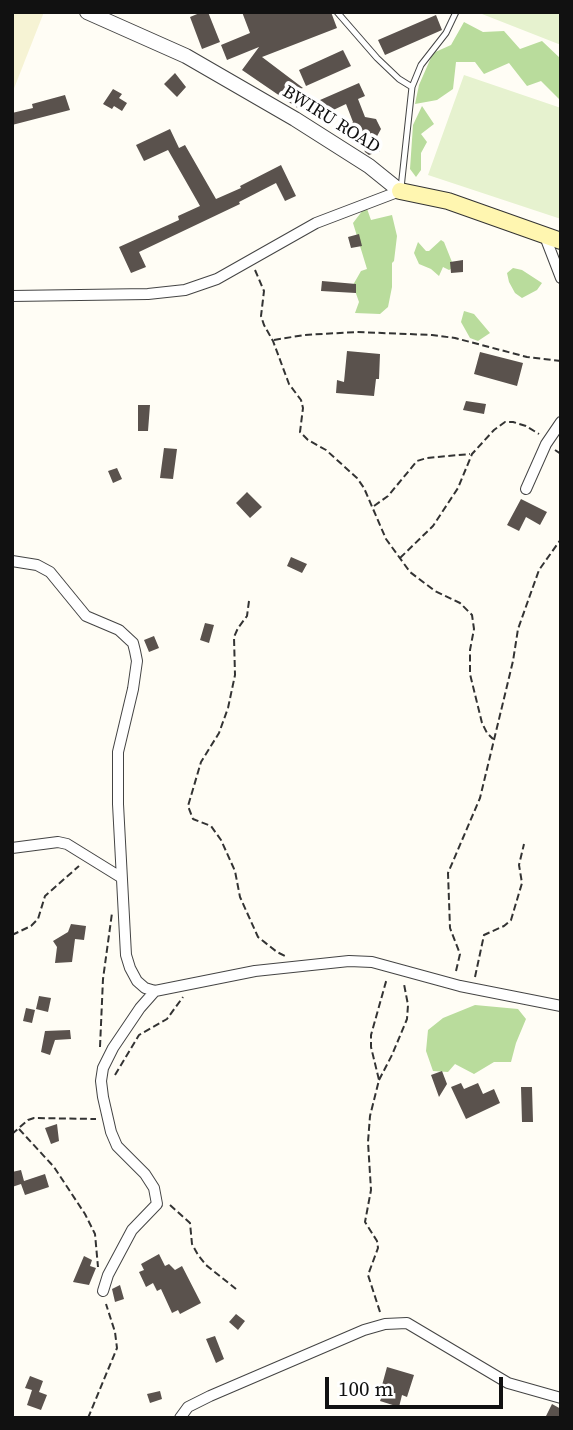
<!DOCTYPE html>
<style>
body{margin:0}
#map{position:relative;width:573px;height:1430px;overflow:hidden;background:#fffdf5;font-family:"Source Serif 4",serif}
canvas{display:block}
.frame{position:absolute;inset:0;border:14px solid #111;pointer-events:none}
.scale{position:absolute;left:325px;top:1377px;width:178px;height:32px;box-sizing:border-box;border:4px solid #111;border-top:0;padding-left:9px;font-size:21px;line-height:24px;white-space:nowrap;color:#111;-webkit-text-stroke:5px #fff;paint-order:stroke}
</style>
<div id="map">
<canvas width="573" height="1430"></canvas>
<div class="frame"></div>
<div class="scale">100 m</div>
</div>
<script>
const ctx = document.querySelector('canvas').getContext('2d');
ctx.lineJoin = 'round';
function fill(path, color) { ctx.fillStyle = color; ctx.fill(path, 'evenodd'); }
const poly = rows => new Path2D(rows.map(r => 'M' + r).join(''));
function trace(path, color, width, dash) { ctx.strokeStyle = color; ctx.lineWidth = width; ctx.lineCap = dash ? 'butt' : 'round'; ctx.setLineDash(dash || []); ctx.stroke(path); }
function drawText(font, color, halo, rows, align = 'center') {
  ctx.font = font + ' "Source Serif 4",serif'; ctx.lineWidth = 7; ctx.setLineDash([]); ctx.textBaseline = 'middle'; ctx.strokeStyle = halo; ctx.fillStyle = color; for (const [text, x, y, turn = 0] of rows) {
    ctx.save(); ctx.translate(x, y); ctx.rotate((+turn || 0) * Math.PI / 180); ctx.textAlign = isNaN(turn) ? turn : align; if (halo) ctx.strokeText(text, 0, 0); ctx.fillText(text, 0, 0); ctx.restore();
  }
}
const farmland = poly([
 [12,12,44,12,13,91,12,91]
]);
const forest = poly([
 [464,22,483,32,504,31,520,49,542,41,561,59,561,101,541,81,527,86,509,63,484,74,475,62,456,62,453,89,437,100,415,104,419,85,433,53,451,45],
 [422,106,434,124,421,134,427,142,421,153,421,170,416,177,410,169,413,125],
 [366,206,371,220,392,215,397,236,394,261,392,263,392,287,388,307,380,314,355,313,359,302,353,285,361,271,367,269,353,223],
 [441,240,444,242,454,267,449,270,443,267,439,276,431,269,419,264,414,253,418,242,426,251,429,251],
 [513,268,522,270,542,283,537,290,522,298,515,293,509,282,507,273],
 [464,311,474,314,490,333,478,341,470,338,461,322],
 [475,1005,518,1009,526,1019,516,1043,511,1062,494,1062,474,1074,455,1064,448,1072,433,1071,426,1051,428,1030,443,1018]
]);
const pitch = poly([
 [483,12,561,12,561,45,482,14],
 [464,75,561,108,561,219,428,175]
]);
const building = poly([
 [202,12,208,12,220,42,202,49,190,17],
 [242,12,331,12,337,28,262,57,303,88,299,89,309,96,299,109,242,70,259,47,227,60,221,45,250,33],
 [436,15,442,30,385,55,378,40],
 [343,50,351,66,306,86,299,70],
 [175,73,186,87,177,97,164,84],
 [359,83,365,96,358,99,365,117,376,119,381,129,375,140,380,151,369,155,365,152,362,145,352,142,347,131,353,122,346,104,327,113,320,100],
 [113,89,122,94,119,98,127,103,122,111,114,106,112,109,103,104],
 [65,95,70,110,12,125,12,113,33,108,32,104],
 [170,129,179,148,185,145,216,199,241,188,240,186,281,165,296,196,285,201,276,183,239,202,240,204,139,252,146,267,131,273,119,247,179,220,178,216,200,206,168,150,144,161,136,145],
 [359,234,362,246,351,248,348,237],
 [463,260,463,272,451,273,450,262],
 [322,281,356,284,356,293,321,291],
 [347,351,380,354,379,379,376,379,374,396,336,393,337,380,344,382],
 [480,352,523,363,517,386,474,374],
 [466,401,486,404,484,414,463,410],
 [138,405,150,405,148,431,138,431],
 [164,448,177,449,173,479,160,478],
 [117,468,122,479,113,483,108,471],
 [247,492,262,507,250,518,236,503],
 [521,499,547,512,540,525,526,517,519,531,507,525],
 [291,557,307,564,302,573,287,566],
 [205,623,214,625,209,643,200,640],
 [154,636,159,648,149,652,144,640],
 [71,924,86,926,84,940,75,939,72,962,55,963,57,947,53,941,68,932],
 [39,996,51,998,48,1012,36,1009],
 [26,1008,35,1010,32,1023,23,1021],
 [70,1030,71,1039,55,1040,50,1055,41,1052,45,1031],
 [442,1071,447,1084,439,1097,431,1075],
 [461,1083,464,1089,478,1083,483,1094,494,1089,500,1103,466,1119,451,1087],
 [521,1087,532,1087,533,1122,522,1122],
 [57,1124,59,1141,51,1144,45,1128],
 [21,1170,24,1181,45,1174,49,1187,25,1195,21,1184,12,1187,12,1172],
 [159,1254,165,1266,169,1264,175,1270,182,1266,201,1303,180,1314,178,1310,172,1313,161,1289,157,1291,153,1283,146,1287,139,1272,144,1270,141,1264],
 [84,1256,92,1260,90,1266,96,1268,89,1285,73,1282],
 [120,1285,124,1299,115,1302,112,1289],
 [236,1314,245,1321,238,1330,229,1322],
 [215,1336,224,1359,216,1363,206,1339],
 [387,1367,414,1375,407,1397,402,1395,399,1407,380,1401,384,1390,381,1389],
 [30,1376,43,1381,39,1392,47,1395,41,1410,27,1405,32,1390,25,1388],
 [160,1391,162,1399,150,1403,147,1394],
 [552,1404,561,1409,561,1418,545,1418]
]);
const path = poly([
 [255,270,264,291,261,316,264,325,273,341,289,384,301,400,303,408,300,432,308,440,326,450,357,478,364,488,386,539,410,572,435,591,460,603,472,615,474,629,470,650,470,674,482,723,487,733,493,739],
 [274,340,304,335,357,332,432,335,455,338,527,357,561,361],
 [555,450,561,454],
 [374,506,388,496,417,461,427,458,470,454],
 [400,558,433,526,458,488,472,454,494,430,505,422,513,422,526,426,539,434],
 [249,601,247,616,238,628,234,637,235,675,228,708,219,733,201,762,188,806,193,819,211,826,221,840,235,871,240,897,258,937,277,952,285,956],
 [12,935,31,926,38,919,45,896,79,866],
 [456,971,460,954,450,928,448,873,480,798,513,661,518,629,539,570,561,539],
 [475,977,484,935,504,926,511,920,522,883,519,865,524,844],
 [100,1047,103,979,112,913],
 [115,1075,139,1035,167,1019,183,997],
 [379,1080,392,1055,407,1019,408,1005,404,984],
 [19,1129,54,1167,85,1214,95,1234,98,1267],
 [12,1134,28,1120,34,1118,96,1119],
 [170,1205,190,1223,192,1244,198,1255,206,1265,236,1289],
 [380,1312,368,1275,378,1248,377,1241,365,1222,371,1190,368,1142,370,1116,379,1080,371,1047,371,1035,387,978],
 [88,1418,117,1348,115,1332,106,1304]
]);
const service = poly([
 [337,12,377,58,399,79,412,87],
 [401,188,412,87,421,65,446,33,456,12]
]);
const minor = poly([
 [544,234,561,278],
 [12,296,148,294,185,290,217,279,316,223,400,191],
 [526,489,546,444,561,422],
 [12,561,37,565,50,572,86,616,119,630,133,643,135,651,137,661,133,689,118,752,118,804,126,955,130,968,137,981,145,988,155,991,255,971,349,961,372,962,460,986,561,1006],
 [12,848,58,842,67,844,122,878],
 [103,1291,108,1275,132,1230,157,1204,154,1188,145,1174,117,1146,111,1132,103,1097,101,1081,103,1068,113,1048,140,1008,155,991],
 [180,1418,188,1407,210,1396,364,1330,385,1324,407,1323,508,1383,561,1398]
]);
const tertiary = poly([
 [87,12,186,56,295,119,369,166,400,191]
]);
const secondary = poly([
 [400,191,448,201,561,241]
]);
const streetNames = [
 ["BWIRU ROAD",331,120,32]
];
fill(farmland, '#f6f3d4');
fill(forest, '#b9dc9c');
fill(pitch, '#e6f2cf');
fill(building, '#5a524d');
trace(service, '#444', 7);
trace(minor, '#444', 12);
trace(tertiary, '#444', 16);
trace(secondary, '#333', 18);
trace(path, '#333', 2, [7, 3.5]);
trace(service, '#fff', 5);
trace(minor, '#fff', 10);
trace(tertiary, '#fff', 14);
trace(secondary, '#fff6b0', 16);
drawText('18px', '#111', '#fff', streetNames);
</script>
